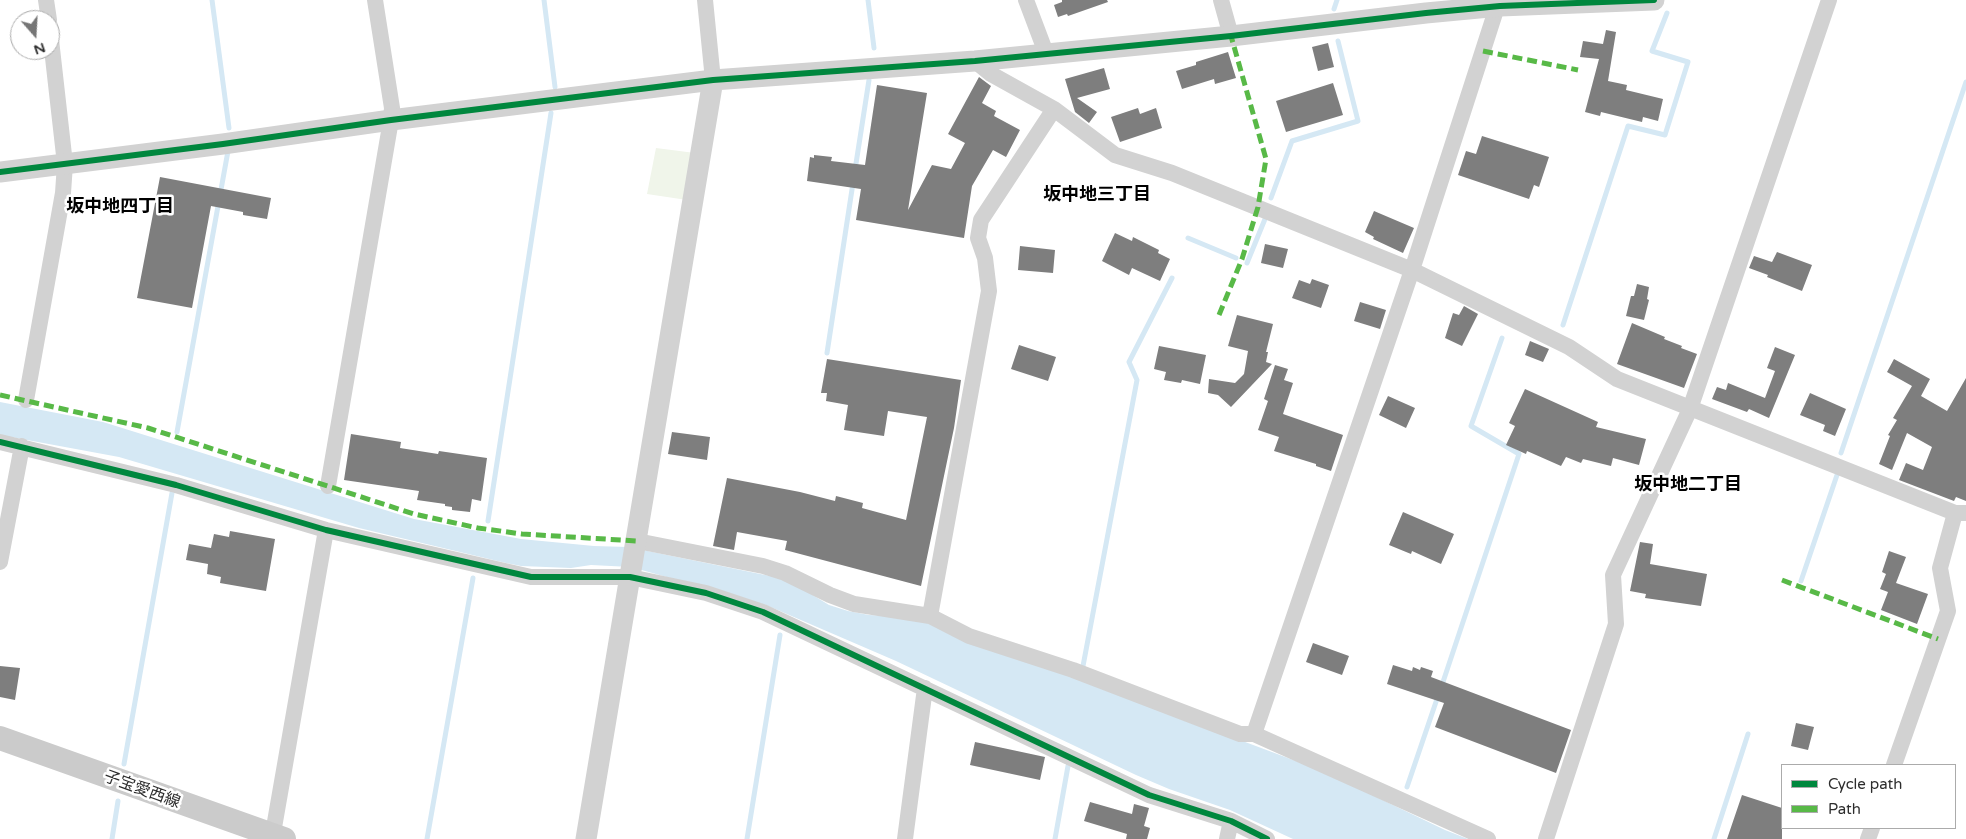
<!DOCTYPE html>
<meta charset="utf-8">
<style>
body{margin:0}
#map{position:relative;width:1966px;height:839px;overflow:hidden;background:#fff;font-family:"Varela Round",sans-serif}
canvas{display:block}
.legend{position:absolute;left:1781px;top:764px;width:175px;height:65px;box-sizing:border-box;background:#fff;border:1px solid #ababab;margin:0;padding:6px 9px;list-style:none;font-size:15px;color:#2d2d2d}
.legend li{display:flex;align-items:center;gap:10px;height:25px}
.legend b{width:25px;border:1px solid #ababab}
.north{position:absolute;left:10px;top:10px;width:50px;height:50px;box-sizing:border-box;background:#fff;border:1px solid #ababab;border-radius:50%;rotate:161deg;font-size:14px;font-weight:700;line-height:20px;text-align:center;color:#2d2d2d}
.north::after{content:'';display:block;margin:auto;width:18px;height:22px;background:#767676;clip-path:polygon(50% 0,100% 100%,50% 72%,0 100%)}
</style>
<div id="map">
<canvas width="1966" height="839"></canvas>
<ul class="legend">
<li><b style="height:6px;background:#00873e"></b>Cycle path</li>
<li><b style="height:6px;background:#58b947"></b>Path</li>
</ul>
<div class="north">N</div>
</div>
<script>
const ctx = document.querySelector('canvas').getContext('2d');
ctx.lineJoin = 'round';
function fill(path, color) { ctx.fillStyle = color; ctx.fill(path, 'evenodd'); }
const poly = rows => new Path2D(rows.map(r => 'M' + r).join(''));
function trace(path, color, width, dash) { ctx.strokeStyle = color; ctx.lineWidth = width; ctx.lineCap = dash ? 'butt' : 'round'; ctx.setLineDash(dash || []); ctx.stroke(path); }
function drawText(font, color, halo, rows, align = 'center') {
  ctx.font = font + ' "Varela Round","Noto Sans JP",sans-serif'; ctx.lineWidth = 5; ctx.setLineDash([]); ctx.textBaseline = 'middle'; ctx.strokeStyle = halo; ctx.fillStyle = color; for (const [text, x, y, turn = 0] of rows) {
    ctx.save(); ctx.translate(x, y); ctx.rotate((+turn || 0) * Math.PI / 180); ctx.textAlign = isNaN(turn) ? turn : align; if (halo) ctx.strokeText(text, 0, 0); ctx.fillText(text, 0, 0); ctx.restore();
  }
}
const green = poly([
 [656,148,695,153,687,200,647,194]
]);
const water = poly([
 [0,402,103,422,414,519,521,539,594,546,628,547,775,577,793,583,829,605,848,611,869,615,911,617,1320,770,1445,830,1468,839,1293,839,1230,810,1169,789,1136,775,896,661,766,605,631,567,591,565,571,568,521,566,506,563,359,528,119,457,0,435]
]);
const stream = poly([
 [212,0,229,128],
 [544,0,555,87],
 [868,0,874,48],
 [1334,9,1337,0],
 [855,170,869,80],
 [1271,198,1292,141,1358,121,1338,41],
 [1188,238,1236,258],
 [1247,263,1265,219],
 [1563,325,1628,126,1665,135,1688,62,1652,51,1667,13],
 [827,353,853,183],
 [177,432,228,151],
 [1841,453,1966,82],
 [488,521,551,113],
 [1801,581,1837,475],
 [1083,666,1137,380,1129,362,1172,278],
 [1441,688,1519,454,1471,426,1502,338],
 [124,764,172,493],
 [1407,787,1438,696],
 [112,839,118,801],
 [427,839,473,578],
 [747,839,780,635],
 [1055,839,1068,766],
 [1714,839,1748,734]
]);
const building = poly([
 [1062,0,1107,0,1108,2,1068,16,1067,14,1058,17,1054,5,1062,2],
 [1606,30,1616,32,1608,81,1627,85,1626,90,1663,99,1658,121,1643,117,1642,122,1601,112,1600,116,1585,112,1599,59,1580,57,1583,41,1603,44],
 [1328,43,1334,67,1318,71,1312,47],
 [1228,52,1236,78,1215,84,1214,79,1182,89,1176,71,1196,65,1196,62],
 [1104,68,1110,89,1077,98,1097,112,1089,123,1075,112,1065,79],
 [979,77,991,86,982,103,996,111,994,116,1020,130,1006,157,993,150,972,186,964,238,856,220,861,189,807,181,810,157,814,158,814,155,832,157,831,161,865,165,877,85,927,93,908,210,932,165,951,169,965,143,948,134],
 [1333,83,1343,115,1286,132,1276,101],
 [1138,108,1140,114,1156,108,1162,128,1120,142,1111,117],
 [1482,136,1549,157,1539,187,1534,185,1529,199,1458,175,1466,151,1476,154],
 [160,177,271,198,267,219,243,215,243,212,211,206,192,308,137,298],
 [1374,211,1414,228,1403,253,1373,239,1374,237,1365,232],
 [1115,233,1132,241,1133,237,1159,250,1158,253,1170,259,1160,281,1132,268,1129,275,1102,261],
 [1265,244,1288,249,1283,268,1261,263],
 [1020,246,1055,250,1053,273,1018,270],
 [1777,252,1812,265,1802,291,1767,277,1768,275,1749,268,1754,256,1772,262],
 [1312,279,1329,285,1321,308,1292,298,1299,280,1310,284],
 [1637,284,1649,287,1647,299,1649,300,1644,320,1626,316,1631,296,1634,296],
 [1360,302,1386,310,1380,329,1354,321],
 [1464,306,1478,314,1462,346,1445,338,1453,313,1459,315],
 [1237,315,1273,324,1266,352,1268,352,1266,362,1272,364,1231,407,1218,395,1208,393,1209,379,1235,383,1244,374,1248,351,1228,346],
 [1632,323,1665,337,1664,339,1682,346,1681,348,1697,354,1684,388,1617,364],
 [1530,341,1549,349,1543,362,1525,355],
 [1019,345,1056,357,1048,381,1011,369],
 [1159,346,1206,355,1200,384,1182,380,1181,383,1164,380,1166,372,1154,369],
 [1775,347,1795,355,1769,418,1749,409,1747,412,1712,399,1717,387,1726,390,1728,383,1765,398,1775,371,1767,368],
 [827,359,961,380,954,428,921,586,785,550,787,541,737,532,734,550,713,546,727,478,800,492,835,501,836,496,863,503,862,508,906,520,927,417,888,411,884,436,844,430,848,405,826,401,827,393,821,393],
 [1894,359,1930,379,1921,396,1947,411,1966,378,1966,501,1956,497,1954,501,1899,480,1906,463,1923,470,1932,447,1907,433,1892,470,1879,464,1890,436,1888,435,1897,420,1893,418,1912,386,1887,372],
 [1275,365,1288,369,1284,380,1293,383,1283,414,1343,435,1331,471,1316,466,1316,464,1274,451,1279,437,1258,430,1268,401,1264,399],
 [1525,389,1598,422,1596,427,1646,439,1639,465,1613,458,1611,466,1583,459,1581,463,1566,457,1561,466,1527,451,1526,454,1506,445,1515,426,1509,423],
 [1810,393,1846,409,1835,436,1823,431,1825,425,1800,415],
 [1388,396,1415,408,1406,428,1379,415],
 [672,432,710,437,707,460,668,454],
 [351,434,401,442,400,448,438,454,439,451,487,458,481,501,472,499,470,512,452,510,452,507,445,506,445,504,417,500,419,491,344,480],
 [1403,512,1454,534,1441,564,1412,551,1411,554,1389,545],
 [230,531,275,539,266,591,220,583,221,577,207,574,208,564,186,560,189,544,211,548,214,534,229,537],
 [1640,542,1653,544,1650,564,1707,574,1701,606,1645,598,1646,594,1630,591],
 [1889,551,1906,557,1896,583,1928,594,1917,624,1881,610,1888,592,1880,589,1886,574,1882,572],
 [1313,643,1349,656,1342,675,1306,662],
 [1393,665,1412,671,1413,667,1420,670,1421,667,1433,671,1431,677,1571,730,1556,773,1435,727,1444,703,1387,684],
 [0,666,20,668,15,700,0,697],
 [1796,723,1814,727,1808,750,1791,746],
 [975,742,1045,757,1040,780,970,765],
 [1742,795,1782,808,1782,839,1727,839],
 [1090,802,1132,814,1134,804,1149,808,1144,826,1150,828,1147,839,1126,839,1127,834,1084,821]
]);
const minor = poly([
 [46,0,49,20],
 [705,0,713,80],
 [1026,0,1046,53],
 [1221,0,1231,36],
 [975,61,991,74,1054,109,1115,155,1172,173,1412,270,1569,347,1617,379,1955,513,1966,513],
 [26,400,63,193,65,164,50,31],
 [0,442,176,485,326,530,531,577,630,577,706,593,763,612,1149,795,1231,821,1267,839],
 [328,486,391,120,392,108,375,0],
 [637,541,763,566,785,573,830,595,854,604,930,616,969,636,1073,670,1240,734,1254,734,1488,839],
 [0,562,22,446],
 [930,616,989,291,985,258,978,238,981,220,1054,109],
 [1254,734,1412,270,1497,7],
 [1894,765,1948,611,1940,568,1955,513],
 [272,839,326,530],
 [905,839,925,688],
 [1227,839,1231,821],
 [1546,839,1616,624,1613,575,1690,409,1829,0],
 [1868,839,1872,828]
]);
const tertiary = poly([
 [0,172,223,144,391,120,713,80,975,61,1231,36,1426,13,1500,6,1654,0],
 [586,839,713,80]
]);
const secondary = poly([
 [0,738,284,839]
]);
const quiet = poly([
 [1483,51,1578,70],
 [1219,315,1242,259,1258,207,1266,159,1231,36],
 [0,395,148,428,414,514,478,528,522,534,637,541],
 [1782,580,1938,639]
]);
const cycleway = poly([
 [0,172,223,144,391,120,713,80,975,61,1231,36,1426,13,1500,6,1654,0],
 [0,442,176,485,326,530,531,577,630,577,706,593,763,612,1149,795,1231,821,1267,839]
]);
const streetNames = [
 ["子宝愛西線",142,790,20]
];
const neighbourhoodNames = [
 ["坂中地三丁目",1097,195],
 ["坂中地四丁目",120,207],
 ["坂中地二丁目",1688,485]
];
fill(green, '#f0f5ea');
fill(water, '#d5e8f4');
trace(stream, '#d5e8f4', 5);
fill(building, '#7e7e7e');
trace(minor, '#d2d2d2', 16);
trace(tertiary, '#d2d2d2', 21);
trace(secondary, '#cbcbcb', 24);
trace(quiet, '#58b947', 5, [10, 5]);
trace(cycleway, '#00873e', 6);
drawText('16px', '#2d2d2d', '#fff', streetNames);
drawText('bold 18px', '#000', '#fff', neighbourhoodNames);
</script>
